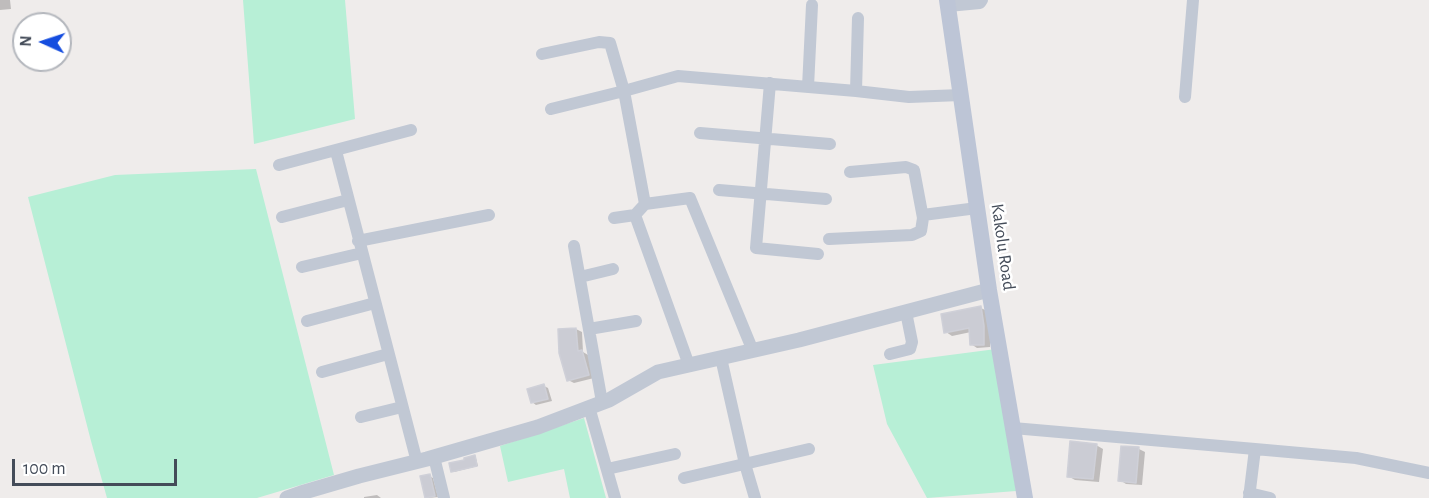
<!DOCTYPE html>
<style>
body{margin:0}
#map{position:relative;width:1429px;height:498px;overflow:hidden;background:#efeceb;font-family:"Alegreya Sans",sans-serif}
canvas{display:block}
.north{position:absolute;left:12px;top:12px;width:60px;height:60px;box-sizing:border-box;background:#fff;border:2px solid #b4b7bd;border-radius:50%;rotate:273deg;font-size:16px;font-weight:700;line-height:24px;text-align:center;color:#444c59}
.north::after{content:'';display:block;margin:auto;width:21px;height:27px;background:#154ddf;clip-path:polygon(50% 0,100% 100%,50% 72%,0 100%)}
.scale{position:absolute;left:12px;top:459px;width:165px;height:27px;box-sizing:border-box;border:3px solid #444c59;border-top:0;padding-left:8px;font-size:18px;line-height:21px;white-space:nowrap;color:#444c59;-webkit-text-stroke:4px #fff;paint-order:stroke}
</style>
<div id="map">
<canvas width="1429" height="498"></canvas>
<div class="north">N</div>
<div class="scale">100 m</div>
</div>
<script>
const ctx = document.querySelector('canvas').getContext('2d');
ctx.lineJoin = 'round';
function fill(path, color) { ctx.fillStyle = color; ctx.fill(path, 'evenodd'); }
const poly = rows => new Path2D(rows.map(r => 'M' + r).join(''));
function trace(path, color, width, dash) { ctx.strokeStyle = color; ctx.lineWidth = width; ctx.lineCap = dash ? 'butt' : 'round'; ctx.setLineDash(dash || []); ctx.stroke(path); }
function drawText(font, color, halo, rows, align = 'center') {
  ctx.font = font + ' "Alegreya Sans",sans-serif'; ctx.lineWidth = 5; ctx.setLineDash([]); ctx.textBaseline = 'middle'; ctx.strokeStyle = halo; ctx.fillStyle = color; for (const [text, x, y, turn = 0] of rows) {
    ctx.save(); ctx.translate(x, y); ctx.rotate((+turn || 0) * Math.PI / 180); ctx.textAlign = isNaN(turn) ? turn : align; if (halo) ctx.strokeText(text, 0, 0); ctx.fillText(text, 0, 0); ctx.restore();
  }
}
const green = poly([
 [243,0,345,0,355,119,254,144],
 [256,169,334,475,257,498,107,498,91,441,28,197,115,175],
 [996,349,1016,491,927,498,887,424,873,365],
 [584,418,606,498,570,498,564,469,508,482,500,446]
]);
const shadow = poly([
 [0,0,10,0,11,9,0,10],
 [981,308,987,311,990,330,990,347,977,348,971,344,971,332,952,336,946,332],
 [576,329,582,332,583,352,588,355,594,378,574,383,568,380],
 [544,386,548,388,552,401,536,405,532,402],
 [1096,445,1103,449,1099,482,1075,480,1068,476],
 [1139,449,1145,452,1142,485,1126,484,1120,480],
 [475,457,476,458,478,466,454,472,452,471],
 [429,476,433,478,438,497,428,498,426,497],
 [377,495,381,498,364,498,364,497]
]);
const building = poly([
 [981,306,984,326,984,345,970,345,969,328,944,333,941,314,981,306],
 [576,328,578,351,582,350,589,375,567,381,559,353,558,329,576,328],
 [544,384,548,399,531,403,527,389,544,384],
 [1070,441,1097,444,1093,479,1067,477,1070,441],
 [1121,446,1139,447,1136,483,1118,481,1121,446],
 [475,455,477,466,451,472,449,463,464,460,464,458,475,455],
 [430,474,435,496,425,498,420,476,430,474]
]);
const minor = poly([
 [948,6,980,3,982,0],
 [542,54,599,42,610,43,624,91,551,109],
 [770,83,756,248,818,254],
 [808,87,812,5],
 [856,91,858,18],
 [1185,97,1193,0],
 [700,133,830,144],
 [336,151,417,462],
 [279,165,411,130],
 [719,190,826,199],
 [645,204,624,91,678,76,856,91,909,97,961,95],
 [923,215,977,208],
 [282,217,348,200],
 [614,218,635,215],
 [829,239,912,235,921,231,923,218,914,170,906,167,850,172],
 [358,241,489,215],
 [574,246,602,402],
 [302,267,362,253],
 [580,277,613,269],
 [307,321,375,303],
 [589,329,636,321],
 [890,354,910,349,912,342,906,312],
 [721,358,745,464,755,498],
 [689,365,635,215,645,204,690,198,753,351],
 [322,372,388,354],
 [589,407,615,498],
 [361,417,402,407],
 [1013,428,1255,449,1249,498],
 [1255,449,1356,458,1429,473],
 [434,457,444,498],
 [607,469,675,454],
 [684,478,809,449],
 [1249,493,1270,498]
]);
const tertiary = poly([
 [287,498,301,493,359,476,427,459,538,427,609,400,658,372,799,340,989,290]
]);
const secondary = poly([
 [947,0,989,290,1025,498]
]);
const streetNames = [
 ["Kakolu Road",1003,247,82]
];
fill(green, '#b7efd6');
fill(shadow, '#0003');
fill(building, '#cbccd4');
trace(building, '#cfd0d8', 1.5);
trace(minor, '#c1c8d4', 12);
trace(tertiary, '#c1c8d4', 15);
trace(secondary, '#bdc5d6', 16);
drawText('18px', '#444c59', '#fff', streetNames);
</script>
